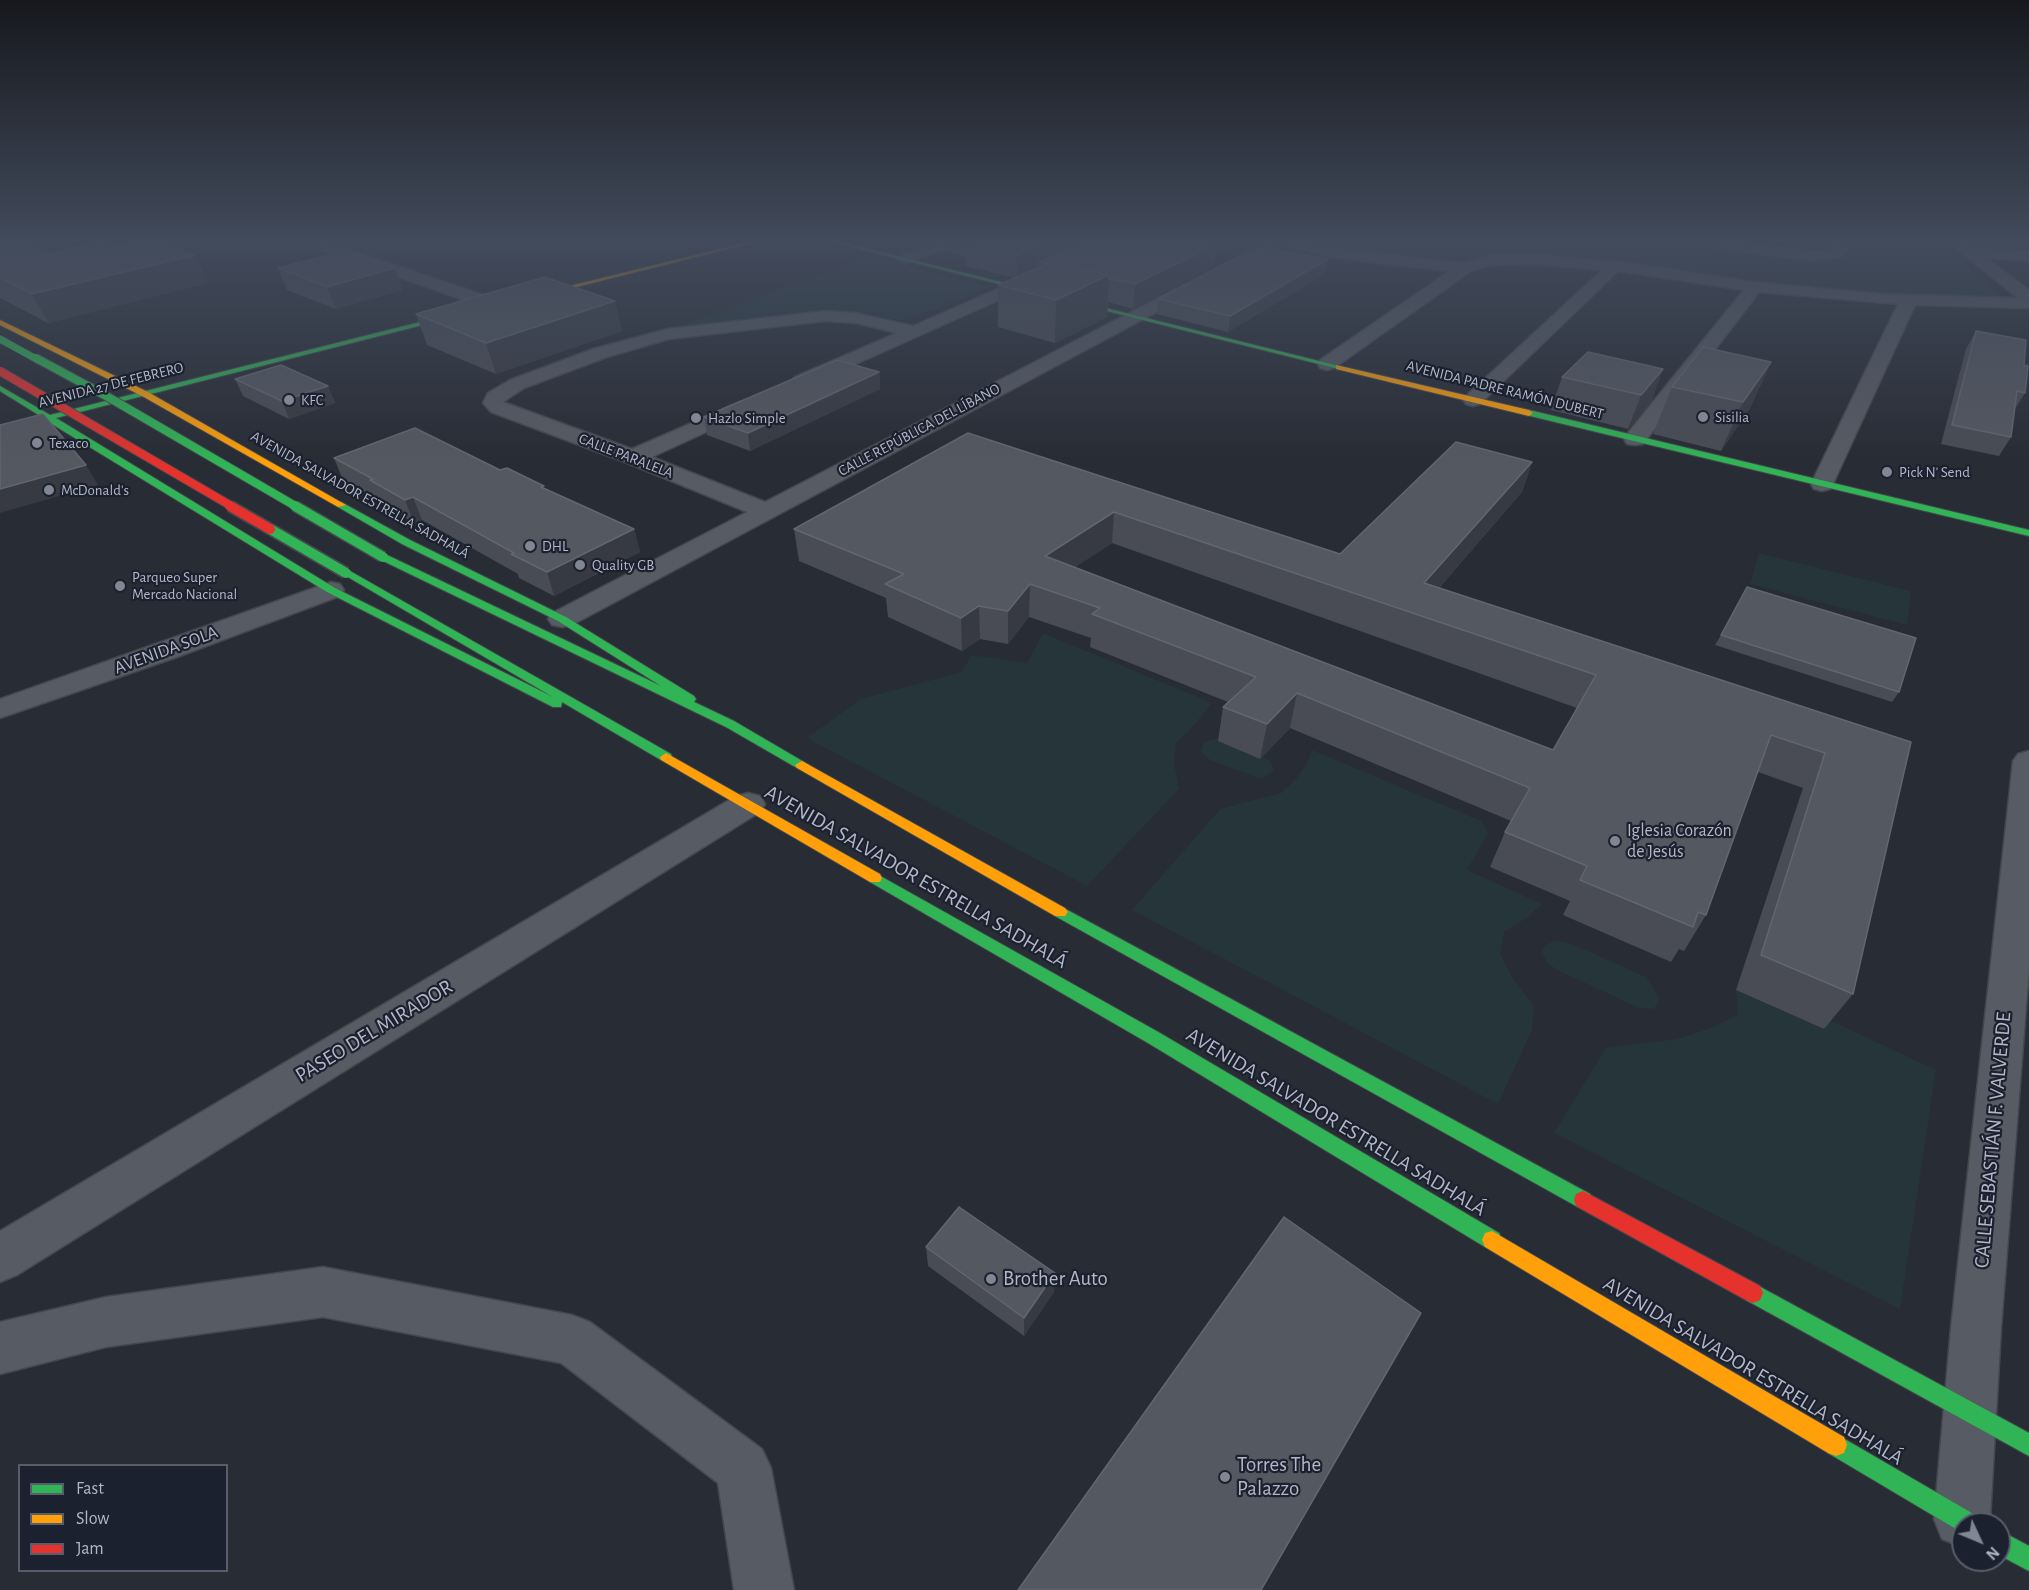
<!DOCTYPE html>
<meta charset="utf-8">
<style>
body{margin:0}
#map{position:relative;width:2029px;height:1590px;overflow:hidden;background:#282c34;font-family:"Alegreya Sans",sans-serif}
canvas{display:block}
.legend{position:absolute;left:18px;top:1464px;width:210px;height:108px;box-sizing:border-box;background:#1b212f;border:2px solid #575d6b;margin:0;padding:8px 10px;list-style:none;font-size:18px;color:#b1b7c6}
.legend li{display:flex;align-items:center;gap:12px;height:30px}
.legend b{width:30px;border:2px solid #575d6b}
.north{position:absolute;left:1951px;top:1512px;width:60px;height:60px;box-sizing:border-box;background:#1b212f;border:2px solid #575d6b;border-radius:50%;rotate:134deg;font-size:16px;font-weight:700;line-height:24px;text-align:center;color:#b1b7c6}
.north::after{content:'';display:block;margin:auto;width:21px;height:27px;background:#818693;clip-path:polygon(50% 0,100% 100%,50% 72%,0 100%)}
</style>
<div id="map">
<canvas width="2029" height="1590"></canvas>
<ul class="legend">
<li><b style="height:8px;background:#30b455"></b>Fast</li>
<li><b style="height:8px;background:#ff9f0a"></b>Slow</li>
<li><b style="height:8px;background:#e5322d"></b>Jam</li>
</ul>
<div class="north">N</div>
</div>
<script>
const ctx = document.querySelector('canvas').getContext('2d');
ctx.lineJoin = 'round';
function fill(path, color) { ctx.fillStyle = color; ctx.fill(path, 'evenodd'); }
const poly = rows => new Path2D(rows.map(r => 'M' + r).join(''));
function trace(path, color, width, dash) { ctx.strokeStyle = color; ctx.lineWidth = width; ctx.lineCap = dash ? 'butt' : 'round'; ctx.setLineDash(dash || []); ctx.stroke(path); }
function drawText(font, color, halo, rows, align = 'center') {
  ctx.font = font + ' "Alegreya Sans",sans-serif'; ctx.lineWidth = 4.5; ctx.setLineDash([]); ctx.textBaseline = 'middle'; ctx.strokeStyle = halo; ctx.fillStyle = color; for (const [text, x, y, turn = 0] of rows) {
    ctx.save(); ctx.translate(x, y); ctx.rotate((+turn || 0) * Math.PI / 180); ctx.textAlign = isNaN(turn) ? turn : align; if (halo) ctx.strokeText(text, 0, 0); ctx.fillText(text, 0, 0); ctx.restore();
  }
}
const green = poly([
 [1326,242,1676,242,1815,257,1845,247,1841,242,1938,242,2005,300,1892,296,1661,270,1497,256,1446,262,1324,250,1321,246],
 [869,257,989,287,904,321,852,312,809,313,672,328],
 [1759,553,1911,591,1907,625,1750,584],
 [1043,633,1212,703,1191,729,1176,743,1174,762,1179,789,1087,886,807,738,861,699,962,672,971,655,1027,663],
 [1221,738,1219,741,1260,759,1263,756,1271,761,1274,770,1266,777,1258,778,1210,760,1201,751,1203,744,1209,740],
 [1312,750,1481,821,1488,833,1467,870,1542,904,1528,917,1504,932,1500,954,1512,977,1534,1006,1532,1030,1498,1104,1132,910,1220,809,1281,793,1295,780,1307,763],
 [1555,941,1572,944,1646,977,1660,999,1654,1009,1639,1008,1557,970,1547,963,1542,952,1545,945],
 [1736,990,1824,1029,1827,1019,1936,1070,1900,1309,1554,1133,1606,1048,1677,1039,1714,1027,1738,1014]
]);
const street = poly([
 [306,242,327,242,501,301,503,305,501,309,489,309,308,245,306,242],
 [937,242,957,242,955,245,910,262,905,264,897,259,900,256,937,242],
 [1105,242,1124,242,1122,245,809,385,795,385,792,381,795,377,897,333,856,323,825,321,669,339,607,357,524,388,503,402,632,449,740,402,754,402,757,406,754,410,652,457,765,502,1266,242,1303,242,1350,250,1464,263,1492,255,1533,254,1623,262,1755,282,1882,294,2018,298,1948,242,1964,242,1972,248,2029,251,2029,261,1986,258,2029,290,2029,308,1915,305,1833,484,1830,489,1822,491,1814,489,1811,484,1898,304,1759,292,1643,444,1635,445,1627,444,1624,439,1627,434,1744,290,1618,271,1480,404,1473,406,1466,404,1463,400,1466,396,1602,270,1533,264,1493,265,1471,271,1334,368,1327,370,1320,368,1318,364,1320,360,1450,271,1350,260,1280,246,572,625,562,627,552,625,548,619,552,613,747,512,625,462,491,412,483,403,488,393,510,380,593,349,668,329,825,311,856,313,913,326,1105,242],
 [1694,242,1734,242,1813,251,1830,250,1832,248,1831,242,1845,242,1848,248,1840,257,1813,261,1701,246,1696,245,1694,242],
 [331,582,340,584,344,590,340,596,177,657,0,718,0,699,331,582],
 [2029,751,2029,968,2001,1328,1990,1519,1988,1524,1963,1524,1962,1547,1942,1539,1934,1519,1951,1328,2013,761,2018,754,2029,751],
 [748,793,760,796,765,804,760,812,17,1275,0,1282,0,1231,736,796,748,793],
 [323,1267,572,1315,590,1322,762,1449,771,1468,794,1590,734,1590,718,1483,561,1363,323,1317,106,1347,0,1374,0,1322,106,1297,323,1267]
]);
const fast = poly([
 [831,242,840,242,1343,367,1339,369,831,242],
 [464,311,468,313,466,314,56,418,335,588,553,697,341,573,342,571,350,571,671,754,672,757,671,760,661,760,562,702,561,707,553,707,327,592,47,421,0,433,0,427,42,417,0,391,0,386,50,415,464,311],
 [1529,410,2029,530,2029,536,1526,415,1525,413,1529,410],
 [341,502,410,540,566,617,694,696,696,699,694,702,734,721,809,765,807,768,797,768,726,727,379,559,379,555,387,555,661,686,558,621,402,544,338,507,338,503,341,502],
 [875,873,1160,1033,1499,1233,1502,1240,1499,1247,1492,1249,1485,1247,1148,1043,870,882,868,878,870,874,875,873],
 [1060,906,1590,1194,1592,1200,1590,1206,1583,1209,1576,1206,1055,916,1052,912,1055,908,1060,906],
 [1753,1283,2029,1433,2029,1456,1746,1300,1743,1293,1746,1286,1753,1283],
 [1836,1434,1977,1516,1981,1524,1963,1524,1963,1533,1961,1532,1828,1453,1825,1445,1828,1437,1836,1434],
 [1999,1530,2029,1546,2029,1571,1999,1555,1999,1530]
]);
const slow = poly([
 [748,242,757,242,528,299,525,297,748,242],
 [0,320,148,392,346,505,338,507,142,396,0,325,0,320],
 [1336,365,1529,410,1533,413,1529,416,1336,369,1336,365],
 [666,753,880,874,882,878,880,882,870,882,661,760,660,757,666,753],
 [802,761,1065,908,1068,912,1065,916,1055,916,797,768,795,765,802,761],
 [1492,1231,1844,1437,1847,1445,1844,1453,1836,1456,1828,1453,1485,1247,1482,1240,1485,1233,1492,1231]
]);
const jam = poly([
 [1583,1191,1760,1286,1763,1293,1760,1300,1753,1303,1746,1300,1576,1206,1574,1200,1576,1194,1583,1191]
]);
const fastBridgeFar2 = poly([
 [0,339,38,360]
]);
const fastBridgeFar1 = poly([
 [36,358,108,397,297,507]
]);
const fastBridge = poly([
 [295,506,383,557],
 [270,529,346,573]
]);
const jamBridgeFar1 = poly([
 [0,371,233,507]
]);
const jamBridge = poly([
 [230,506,270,529]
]);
const wall = poly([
 [0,242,50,253,114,246,195,255,208,283,48,323,0,298],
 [903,242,932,242,921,246],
 [944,242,1207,242,1214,266,1133,309,1108,302,1107,317,1055,343,998,327,998,285,1015,278,966,266,966,257,944,251],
 [1328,259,1325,274,1228,332,1157,314,1158,299,1254,260],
 [278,268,403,290,336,309,287,290],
 [615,301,622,331,496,374,427,345,416,314],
 [1976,331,2024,365,2025,393,2015,409,2011,437,1999,456,1941,444,1966,349],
 [1771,362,1750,408,1721,451,1653,434,1672,387],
 [1663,369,1651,402,1628,429,1551,410,1562,377],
 [879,372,880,389,750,451,707,435,704,417],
 [235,379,328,386,335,403,289,419,243,396],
 [968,433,1340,554,1532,462,1522,492,1439,588,1911,742,1853,994,1824,1029,1736,990,1803,788,1758,772,1706,915,1684,951,1679,949,1671,962,1563,915,1570,901,1490,867,1505,832,1511,821,1290,728,1260,759,1218,741,1223,707,1228,702,1090,647,1091,638,1029,617,1008,644,980,639,962,651,888,617,886,598,799,561,794,529],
 [1112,543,1577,708,1553,750,1075,567],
 [334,458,500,470,545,489,634,529,640,552,554,596,519,578,518,574,422,520,414,523,379,503,378,499,343,480],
 [1721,635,1899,692,1892,702,1715,645],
 [926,1247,1054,1292,1024,1336,928,1266]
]);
const shadedWall = poly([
 [920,242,932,242,921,246],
 [1049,242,1100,242,1039,262,1039,269,1017,278,1017,255],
 [1217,244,1214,266,1133,309,1135,284],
 [195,255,208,283,48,323,32,294],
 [1328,259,1325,274,1228,332,1230,316],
 [395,268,403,290,336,309,327,287],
 [1109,275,1107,317,1055,343,1056,300],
 [615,301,622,331,496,374,486,343],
 [1771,362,1750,408,1721,451,1743,402],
 [1663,369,1651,402,1628,429,1641,395],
 [879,372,880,389,750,451,748,433],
 [328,386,335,403,289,419,282,401],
 [1532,462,1522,492,1416,614,1424,583],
 [86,465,98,485,0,513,0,489],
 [413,497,422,520,414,523,405,500],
 [1114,512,1112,543,1044,588,1045,556],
 [634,529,640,552,554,596,547,572],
 [1030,584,1029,617,1008,644,1008,611],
 [979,606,980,639,962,651,961,618],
 [1297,693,1290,728,1260,759,1267,724],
 [1055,1273,1054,1292,1024,1336,1024,1318],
 [1421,1313,1262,1590,1261,1590]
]);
const building = poly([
 [0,242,31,242,50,253,100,242,114,246,135,242,161,242,195,255,32,294,0,278,0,242],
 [969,242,1049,242,1017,255,965,243,969,242],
 [1086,242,1207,242,1217,244,1135,284,1109,279,1109,275,1052,262,1048,264,1039,262,1086,242],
 [1274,249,1328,259,1230,316,1158,299,1240,257,1254,260,1274,249],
 [346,251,395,268,327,287,278,268,346,251],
 [1052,262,1109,275,1056,300,998,285,1052,262],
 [545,277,615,301,486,343,416,314,545,277],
 [1976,331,2026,340,2024,365,2028,366,2025,393,2017,391,2011,437,1952,425,1976,331],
 [1703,347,1771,362,1743,402,1672,387,1703,347],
 [1588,352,1663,369,1641,395,1562,377,1588,352],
 [837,360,879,372,748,433,704,417,837,360],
 [281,365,328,386,282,401,235,379,281,365],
 [43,414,86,465,0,489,0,425,43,414],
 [415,428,500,470,507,468,544,486,541,487,634,529,547,572,511,554,514,553,413,497,405,500,370,480,373,479,334,458,415,428],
 [968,433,1340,554,1456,442,1532,462,1424,583,1911,742,1853,994,1761,955,1825,753,1771,735,1706,915,1698,912,1693,927,1580,880,1587,866,1505,832,1530,788,1297,693,1267,724,1223,707,1256,677,1092,614,1100,608,1030,584,1008,611,979,606,961,618,885,584,904,574,794,529,968,433],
 [1114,512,1596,675,1553,750,1045,556,1114,512],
 [1747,587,1916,638,1899,692,1721,635,1747,587],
 [959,1207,1055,1273,1024,1318,926,1247,959,1207],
 [1284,1217,1421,1313,1261,1590,1018,1590,1284,1217]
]);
const markers = [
 [289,400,6,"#818693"],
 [1703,417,6,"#818693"],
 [696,418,6,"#818693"],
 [37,443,6,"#818693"],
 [1887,472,6,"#818693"],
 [49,490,6,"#818693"],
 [530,546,6,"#818693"],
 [580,565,6,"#818693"],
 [120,586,6,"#818693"],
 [1615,841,6,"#818693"],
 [991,1279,6,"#818693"],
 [1225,1477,6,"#818693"]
];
const farStreetnames = [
 ["AVENIDA 27 DE FEBRERO",111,385,-14],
 ["AVENIDA PADRE RAMÓN DUBERT",1505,390,14],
 ["CALLE REPÚBLICA DEL LÍBANO",919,430,-28],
 ["CALLE PARALELA",626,456,21],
 ["AVENIDA SALVADOR ESTRELLA SADHALÁ",360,495,29]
];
const farPoinames = [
 ["KFC",301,400],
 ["Sisilia",1715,417],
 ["Hazlo Simple",708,418],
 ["Texaco",49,443],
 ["Pick N' Send",1899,472],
 ["McDonald's",61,490],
 ["DHL",542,546],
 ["Quality GB",592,565],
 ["Parqueo Super",132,577],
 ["Mercado Nacional",132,594]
];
const streetNames = [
 ["AVENIDA SOLA",166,650,-20]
];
const poiNames = [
 ["Iglesia Corazón",1627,831],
 ["de Jesús",1627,852]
];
const nearStreetnames = [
 ["AVENIDA SALVADOR ESTRELLA SADHALÁ",916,877,30],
 ["PASEO DEL MIRADOR",374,1031,-31],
 ["AVENIDA SALVADOR ESTRELLA SADHALÁ",1336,1122,31],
 ["CALLE SEBASTIÁN F. VALVERDE",1993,1140,-85],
 ["AVENIDA SALVADOR ESTRELLA SADHALÁ",1753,1371,31]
];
const nearPoinames = [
 ["Brother Auto",1003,1279],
 ["Torres The",1237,1465],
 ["Palazzo",1237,1489]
];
fill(green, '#25353a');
trace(street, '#44474d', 3);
trace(fast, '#44474d', 2);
trace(slow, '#44474d', 2);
trace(jam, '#44474d', 2);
fill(street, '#575b63');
fill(fast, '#30b455');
fill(slow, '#ff9f0a');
fill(jam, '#e5322d');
trace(fastBridgeFar2, '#45484f', 8, []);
trace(fastBridgeFar1, '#45484f', 10, []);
trace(fastBridge, '#45484f', 13, []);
trace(jamBridgeFar1, '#45484f', 10, []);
trace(jamBridge, '#45484f', 13, []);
trace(fastBridgeFar2, '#30b455', 7);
trace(fastBridgeFar1, '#30b455', 8);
trace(fastBridge, '#30b455', 10);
trace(jamBridgeFar1, '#e5322d', 8);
trace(jamBridge, '#e5322d', 10);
fill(wall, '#494c54');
fill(shadedWall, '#373a42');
fill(building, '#545860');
trace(building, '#636670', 1.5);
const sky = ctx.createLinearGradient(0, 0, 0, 464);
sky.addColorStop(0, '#16181d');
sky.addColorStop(0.52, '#424b5c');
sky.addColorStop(1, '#424b5c00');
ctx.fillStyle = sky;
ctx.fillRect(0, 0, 2029, 464);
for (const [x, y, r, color] of markers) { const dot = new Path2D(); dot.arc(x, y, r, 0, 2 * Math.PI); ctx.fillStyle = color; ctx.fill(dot); trace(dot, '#1b212f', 2); }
drawText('15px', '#b1b7c6', '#1b212f', farStreetnames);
drawText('15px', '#b1b7c6', '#1b212f', farPoinames, 'left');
drawText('18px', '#b1b7c6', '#1b212f', streetNames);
drawText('18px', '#b1b7c6', '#1b212f', poiNames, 'left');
drawText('21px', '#b1b7c6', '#1b212f', nearStreetnames);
drawText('21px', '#b1b7c6', '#1b212f', nearPoinames, 'left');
</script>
